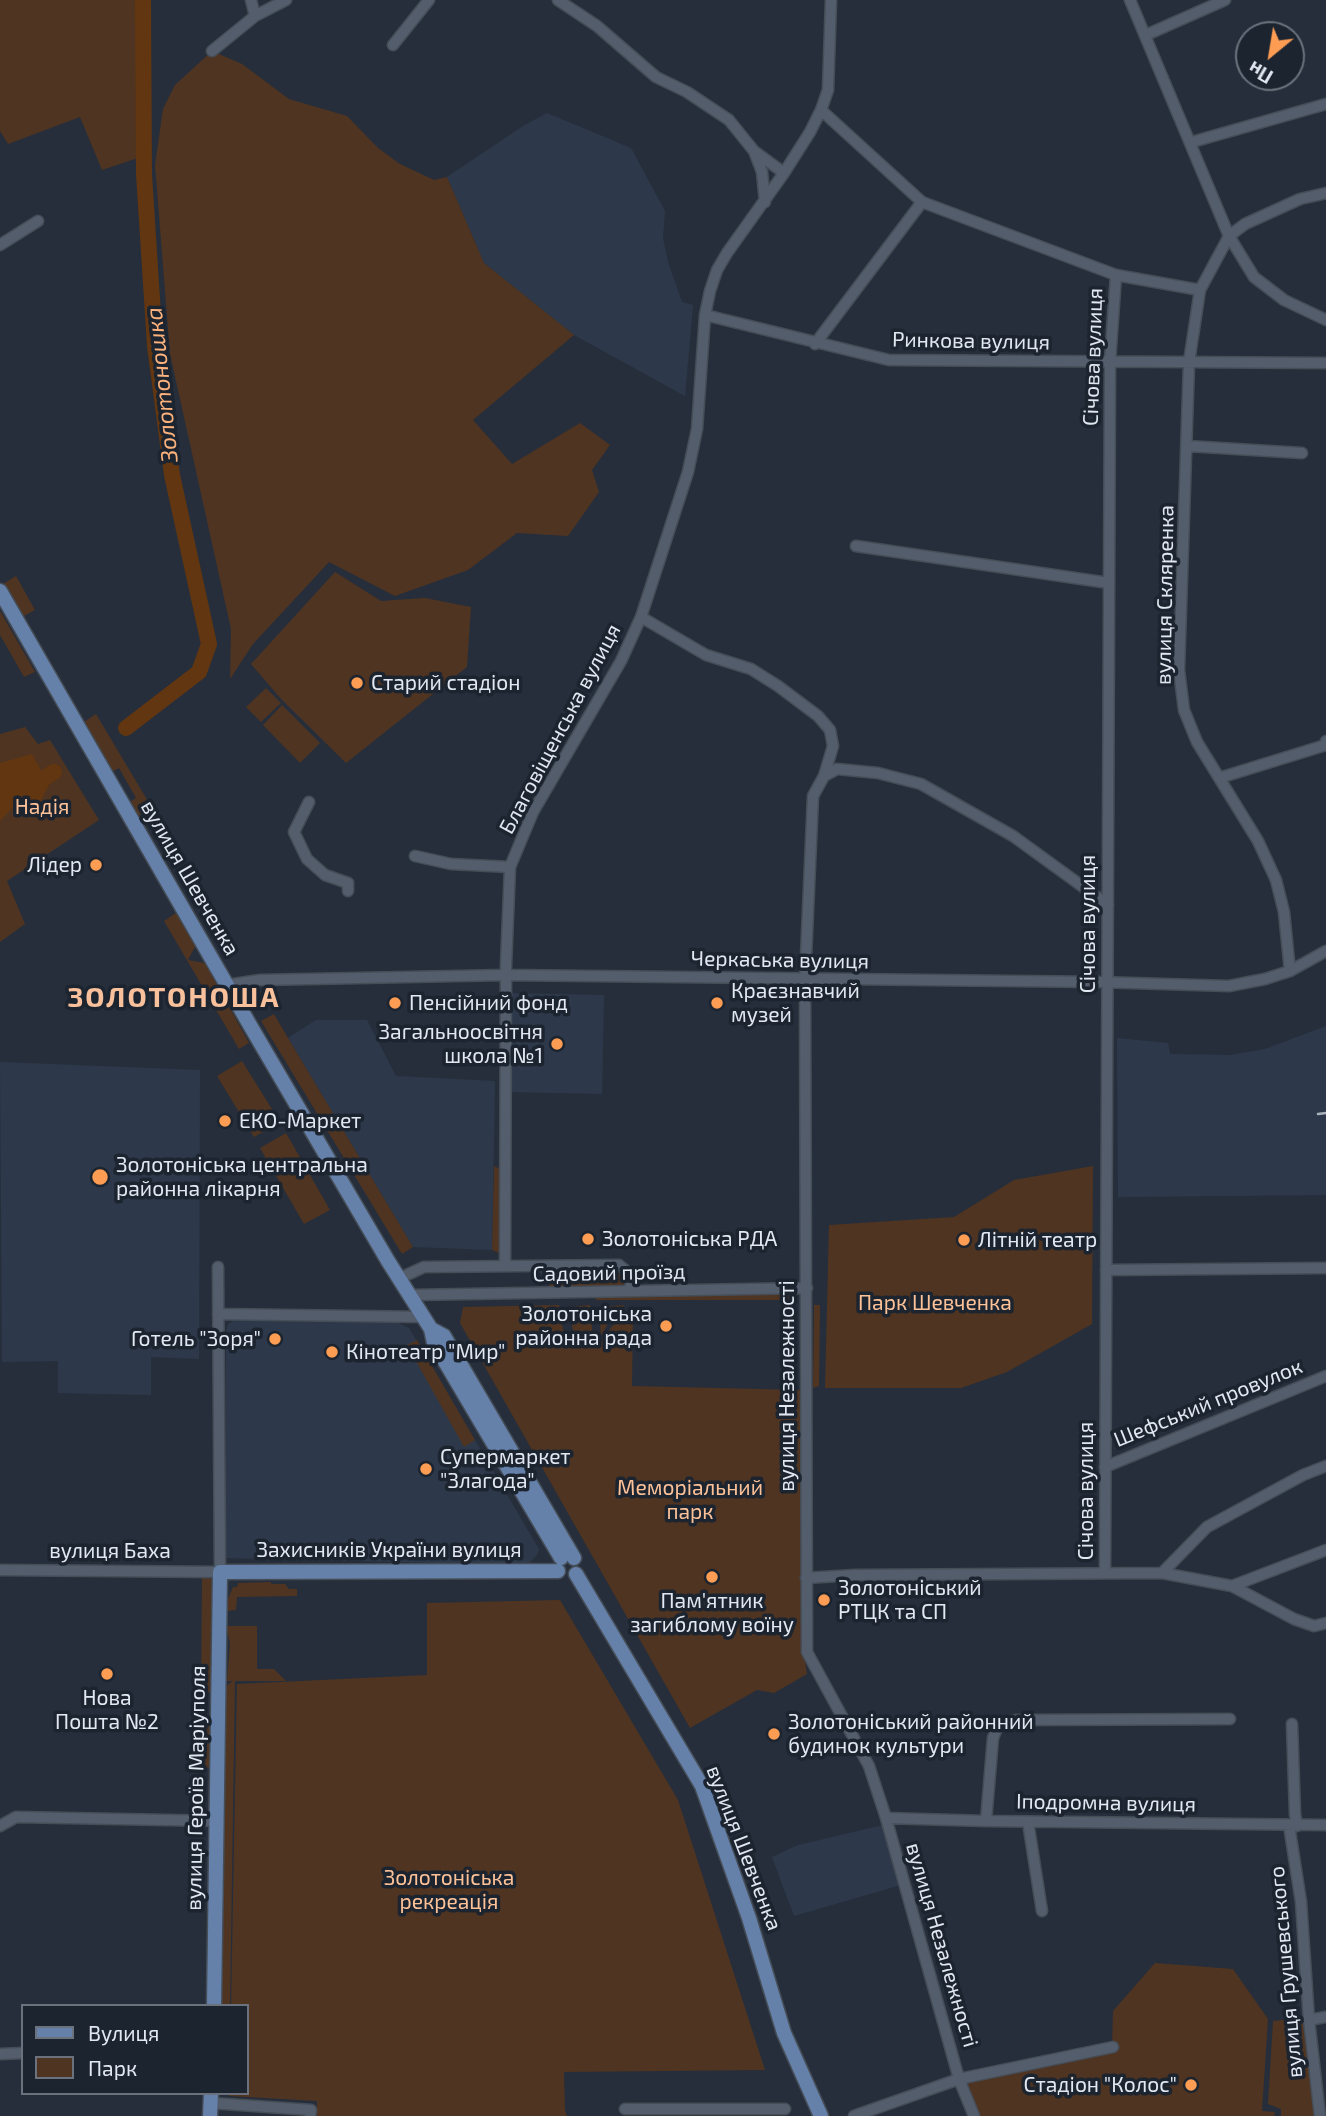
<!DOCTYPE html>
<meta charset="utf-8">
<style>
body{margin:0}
#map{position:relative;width:1326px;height:2116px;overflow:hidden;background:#262e3b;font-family:"Exo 2",sans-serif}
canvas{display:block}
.legend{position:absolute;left:21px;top:2004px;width:228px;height:91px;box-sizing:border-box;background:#1c2430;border:2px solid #6b727d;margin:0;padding:9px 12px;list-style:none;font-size:21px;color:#e2e8f1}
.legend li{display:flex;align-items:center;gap:14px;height:35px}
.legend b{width:35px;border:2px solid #6b727d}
.north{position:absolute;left:1235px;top:21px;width:70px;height:70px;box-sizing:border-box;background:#1c2430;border:2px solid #6b727d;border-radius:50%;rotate:210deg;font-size:19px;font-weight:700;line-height:28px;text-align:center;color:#e2e8f1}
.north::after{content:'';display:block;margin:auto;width:24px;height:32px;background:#fc9d53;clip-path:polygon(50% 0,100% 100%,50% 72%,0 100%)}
</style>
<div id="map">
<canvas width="1326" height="2116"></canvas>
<ul class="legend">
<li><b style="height:9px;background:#6581aa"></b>Вулиця</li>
<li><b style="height:19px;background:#4f3421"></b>Парк</li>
</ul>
<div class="north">Пн</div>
</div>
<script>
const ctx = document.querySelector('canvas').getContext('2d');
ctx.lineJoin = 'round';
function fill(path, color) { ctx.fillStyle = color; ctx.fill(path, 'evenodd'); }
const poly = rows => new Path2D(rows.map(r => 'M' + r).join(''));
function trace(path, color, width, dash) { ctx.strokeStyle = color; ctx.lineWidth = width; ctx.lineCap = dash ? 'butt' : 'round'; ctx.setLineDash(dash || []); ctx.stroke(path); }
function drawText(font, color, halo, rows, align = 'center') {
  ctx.font = font + ' "Exo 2",sans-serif'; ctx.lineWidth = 7; ctx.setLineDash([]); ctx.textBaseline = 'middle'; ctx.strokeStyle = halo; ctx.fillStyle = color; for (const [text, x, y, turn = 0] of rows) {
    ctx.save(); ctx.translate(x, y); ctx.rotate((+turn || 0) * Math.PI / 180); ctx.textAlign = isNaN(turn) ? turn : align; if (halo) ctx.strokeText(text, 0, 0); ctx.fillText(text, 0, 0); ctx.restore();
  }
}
const built = poly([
 [547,113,631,148,665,211,663,238,668,262,682,302,693,305,685,396,574,335,484,263,447,177,523,126],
 [511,993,604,995,602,1094,511,1092],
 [316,1020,367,1020,396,1076,495,1081,492,1250,413,1247,288,1038],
 [1326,1026,1326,1195,1118,1197,1117,1038,1168,1043,1170,1054,1231,1055,1265,1049],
 [0,1062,200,1070,199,1359,151,1357,151,1395,58,1393,58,1361,2,1362],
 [236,1319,396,1322,409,1328,539,1549,537,1555,528,1564,518,1565,226,1558,226,1331,228,1324],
 [883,1825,901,1885,794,1916,772,1857,798,1845]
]);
const green = poly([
 [0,0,143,0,144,156,102,170,80,117,8,144,0,131],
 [212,51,242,64,289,99,347,116,378,148,400,164,434,180,447,177,484,263,574,335,473,420,512,464,580,423,610,445,592,470,599,492,568,536,517,533,468,570,395,596,329,562,253,644,230,679,231,629,170,354,155,165,163,109,175,85],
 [335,572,381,601,425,598,471,607,467,667,346,763,282,700,251,664],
 [16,576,35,610,22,617,3,584],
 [0,611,35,672,24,677,0,635],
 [266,688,281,703,261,722,246,707],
 [282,705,320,743,300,763,263,725],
 [96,714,152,808,138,816,130,802,136,798,119,768,112,772,84,722],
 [25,727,38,744,50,740,99,820,7,881,25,924,0,942,0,734],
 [176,913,196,945,188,960,205,963,249,1043,239,1049,164,921],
 [274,1014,288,1038,413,1247,402,1254,261,1021],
 [242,1061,280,1122,254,1137,217,1076],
 [286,1133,330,1210,304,1224,260,1148],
 [494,1166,500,1169,499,1253,492,1250],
 [1093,1166,1092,1324,1007,1372,961,1388,825,1388,829,1225,954,1217,1014,1180],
 [616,1269,625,1273,625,1286,549,1287,549,1270],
 [797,1294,797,1300,596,1300,595,1295],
 [559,1305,563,1330,588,1344,600,1343,618,1318,633,1313,632,1386,802,1390,801,1632,807,1674,774,1693,757,1690,690,1728,460,1323,463,1307],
 [590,1305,593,1338,584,1339,583,1336,578,1336,577,1331,573,1331,569,1307],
 [625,1305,611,1318,601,1336,599,1307],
 [814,1305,820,1305,819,1386,813,1388],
 [417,1340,475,1440,464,1447,407,1345],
 [202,1577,213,1579,211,1692,201,1692],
 [271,1582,271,1584,285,1584,289,1589,297,1589,297,1596,237,1597,236,1610,226,1611,228,1599,233,1587,237,1587,238,1583],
 [560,1600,678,1800,765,2070,564,2072,565,2110,567,2116,317,2116,317,2101,229,2096,229,2093,247,2093,247,2006,231,2006,237,1684,427,1675,427,1603],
 [226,1626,257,1626,257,1669,274,1669,286,1681,235,1681,230,2006,221,2006,224,1687,233,1681,227,1681,230,1643],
 [201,1718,212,1718,212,1767,201,1768],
 [1155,1963,1233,1969,1268,2019,1262,2111,1275,2112,1274,2116,974,2116,959,2079,1112,2047,1113,2011],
 [1304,2018,1315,2116,1281,2116,1281,2109,1268,2104,1273,2021]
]);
const water = poly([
 [32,754,49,785,40,802,11,809,0,821,0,763]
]);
const river = poly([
 [126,728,199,672,209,644,172,475,155,346,144,174,143,0],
 [0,806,54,772]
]);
const minor = poly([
 [251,0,255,16],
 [558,0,597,26,656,77,687,92,729,120,754,151,762,172,765,202],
 [1130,0,1229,236,1254,277,1284,300,1326,320],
 [1146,35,1225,0],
 [393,45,429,0],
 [212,51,255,16,286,0],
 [821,110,922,202],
 [1192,142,1326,104],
 [754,151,784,173],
 [0,245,38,221],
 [705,315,889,360,1326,363],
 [815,344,922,202,1116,275,1200,290],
 [1187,446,1302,453],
 [856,546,1109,583],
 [641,617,706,655,751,669,778,686,818,716,830,730,833,746,824,776,813,796,805,980,807,1652,869,1766,886,1818,959,2079,974,2116],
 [824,776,837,769,878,773,921,784,1013,836,1108,905],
 [1219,778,1326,745,1326,741],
 [309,802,294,832,307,859,325,875,348,883,348,891],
 [415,856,451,864,510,867],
 [1290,971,1284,912,1276,880,1258,841,1197,742,1184,710,1179,670,1189,362,1200,290,1229,236,1245,224,1300,199,1326,193],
 [227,985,260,980,506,975,1098,982,1229,986,1265,979,1290,971,1326,951],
 [505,1266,506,966,510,867,533,812,621,661,641,617,688,472,697,429,705,315,710,291,717,270,727,253,784,173,810,132,821,110,828,90,831,0],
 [1106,1270,1326,1268],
 [400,1278,424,1267,619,1265,630,1274,631,1291],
 [411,1295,807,1288],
 [218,1314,424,1317],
 [1105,1467,1326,1376],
 [0,1570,220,1572,218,1267],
 [1105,1573,1110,362,1116,275],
 [1162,1573,1207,1527,1303,1475,1326,1466],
 [806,1578,855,1575,1162,1573,1232,1586,1294,1619,1314,1626,1326,1623],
 [1232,1586,1326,1550],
 [1292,1724,1295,1814,1297,1826],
 [886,1818,986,1821,1326,1825],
 [986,1821,993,1738,999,1723,1017,1720,1230,1719],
 [1028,1822,1042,1911],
 [1289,1825,1301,1902,1309,2020,1320,2116],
 [0,1826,16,1817,218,1821],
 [1309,2020,1326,2017],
 [0,2054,23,2053],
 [211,2103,311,2110,310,2116],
 [625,2109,785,2109],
 [854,2116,959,2079,1113,2047]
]);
const major = poly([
 [0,591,251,1027,388,1261,431,1329,434,1343,561,1558],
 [431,1329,444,1336,574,1558],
 [576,1574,702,1786,749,1918,784,2033,821,2116],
 [214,2006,220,1572,558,1571],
 [210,2116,211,2093]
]);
const rail = poly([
 [1318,1114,1326,1113]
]);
const markers = [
 [357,683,7,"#fc9d53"],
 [96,865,7,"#fc9d53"],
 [395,1003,7,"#fc9d53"],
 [717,1003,7,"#fc9d53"],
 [557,1044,7,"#fc9d53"],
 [225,1121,7,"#fc9d53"],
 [100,1177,9,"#fc9d53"],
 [588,1239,7,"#fc9d53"],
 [964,1240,7,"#fc9d53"],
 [666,1326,7,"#fc9d53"],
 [275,1339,7,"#fc9d53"],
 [332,1352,7,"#fc9d53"],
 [426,1469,7,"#fc9d53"],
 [712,1577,7,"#fc9d53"],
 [824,1600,7,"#fc9d53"],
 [107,1674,7,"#fc9d53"],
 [774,1734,7,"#fc9d53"],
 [1191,2085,7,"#fc9d53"]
];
const streetNames = [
 ["Ринкова вулиця",971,341,1],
 ["Січова вулиця",1093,357,-88],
 ["вулиця Скляренка",1165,595,-89],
 ["Благовіщенська вулиця",560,729,-62],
 ["вулиця Шевченка",190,878,60],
 ["Січова вулиця",1088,924,-90],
 ["Черкаська вулиця",780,960,1],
 ["Садовий проїзд",609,1273,-1],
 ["вулиця Незалежності",787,1386,-90],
 ["Шефський провулок",1208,1403,-22],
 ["Січова вулиця",1086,1491,-90],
 ["Захисників України вулиця",389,1550],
 ["вулиця Баха",110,1551],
 ["вулиця Героїв Маріуполя",196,1788,-89],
 ["Іподромна вулиця",1106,1803,1],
 ["вулиця Шевченка",744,1848,69],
 ["вулиця Незалежності",942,1945,74],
 ["вулиця Грушевського",1286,1972,-95]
];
const poiNames = [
 ["Старий стадіон",371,683],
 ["Лідер",82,865,"right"],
 ["Краєзнавчий",731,991],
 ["музей",731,1015],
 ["Пенсійний фонд",409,1003],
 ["Загальноосвітня",543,1032,"right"],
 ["школа №1",543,1056,"right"],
 ["ЕКО-Маркет",239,1121],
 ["Золотоніська центральна",116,1165],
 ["районна лікарня",116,1189],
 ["Золотоніська РДА",602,1239],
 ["Літній театр",978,1240],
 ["Золотоніська",652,1314,"right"],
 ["районна рада",652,1338,"right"],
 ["Готель \"Зоря\"",261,1339,"right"],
 ["Кінотеатр \"Мир\"",346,1352],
 ["Супермаркет",440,1457],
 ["\"Злагода\"",440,1481],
 ["Золотоніський",838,1588],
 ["РТЦК та СП",838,1612],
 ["Пам'ятник",712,1601,"center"],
 ["загиблому воїну",712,1625,"center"],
 ["Нова",107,1698,"center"],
 ["Пошта №2",107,1722,"center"],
 ["Золотоніський районний",788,1722],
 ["будинок культури",788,1746],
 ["Стадіон \"Колос\"",1177,2085,"right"]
];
const parkNames = [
 ["Надія",42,807],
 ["Парк Шевченка",935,1303],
 ["Меморіальний",690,1488],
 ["парк",690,1512],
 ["Золотоніська",449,1878],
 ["рекреація",449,1902]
];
const waterNames = [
 ["Золотоношка",162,385,-96]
];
const districtNames = [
 ["ЗОЛОТОНОША",174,998]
];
fill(built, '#2d394a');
fill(green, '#4f3421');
fill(water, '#623610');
trace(river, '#623610', 16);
trace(minor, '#454d57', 13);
trace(major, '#454d57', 17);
trace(minor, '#545d6c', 10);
trace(major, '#6581aa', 14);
trace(rail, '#acb2bd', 2.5);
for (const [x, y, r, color] of markers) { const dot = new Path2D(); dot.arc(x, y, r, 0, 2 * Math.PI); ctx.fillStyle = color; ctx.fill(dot); trace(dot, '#1c2430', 2.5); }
drawText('21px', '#e2e8f1', '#1c2430', streetNames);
drawText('21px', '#e2e8f1', '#1c2430', poiNames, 'left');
drawText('21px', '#fec298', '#1c2430', parkNames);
drawText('italic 23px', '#fcb27c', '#1c2430', waterNames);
ctx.letterSpacing = '2px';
drawText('bold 28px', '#f8c19c', '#1c2430', districtNames);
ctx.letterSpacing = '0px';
</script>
